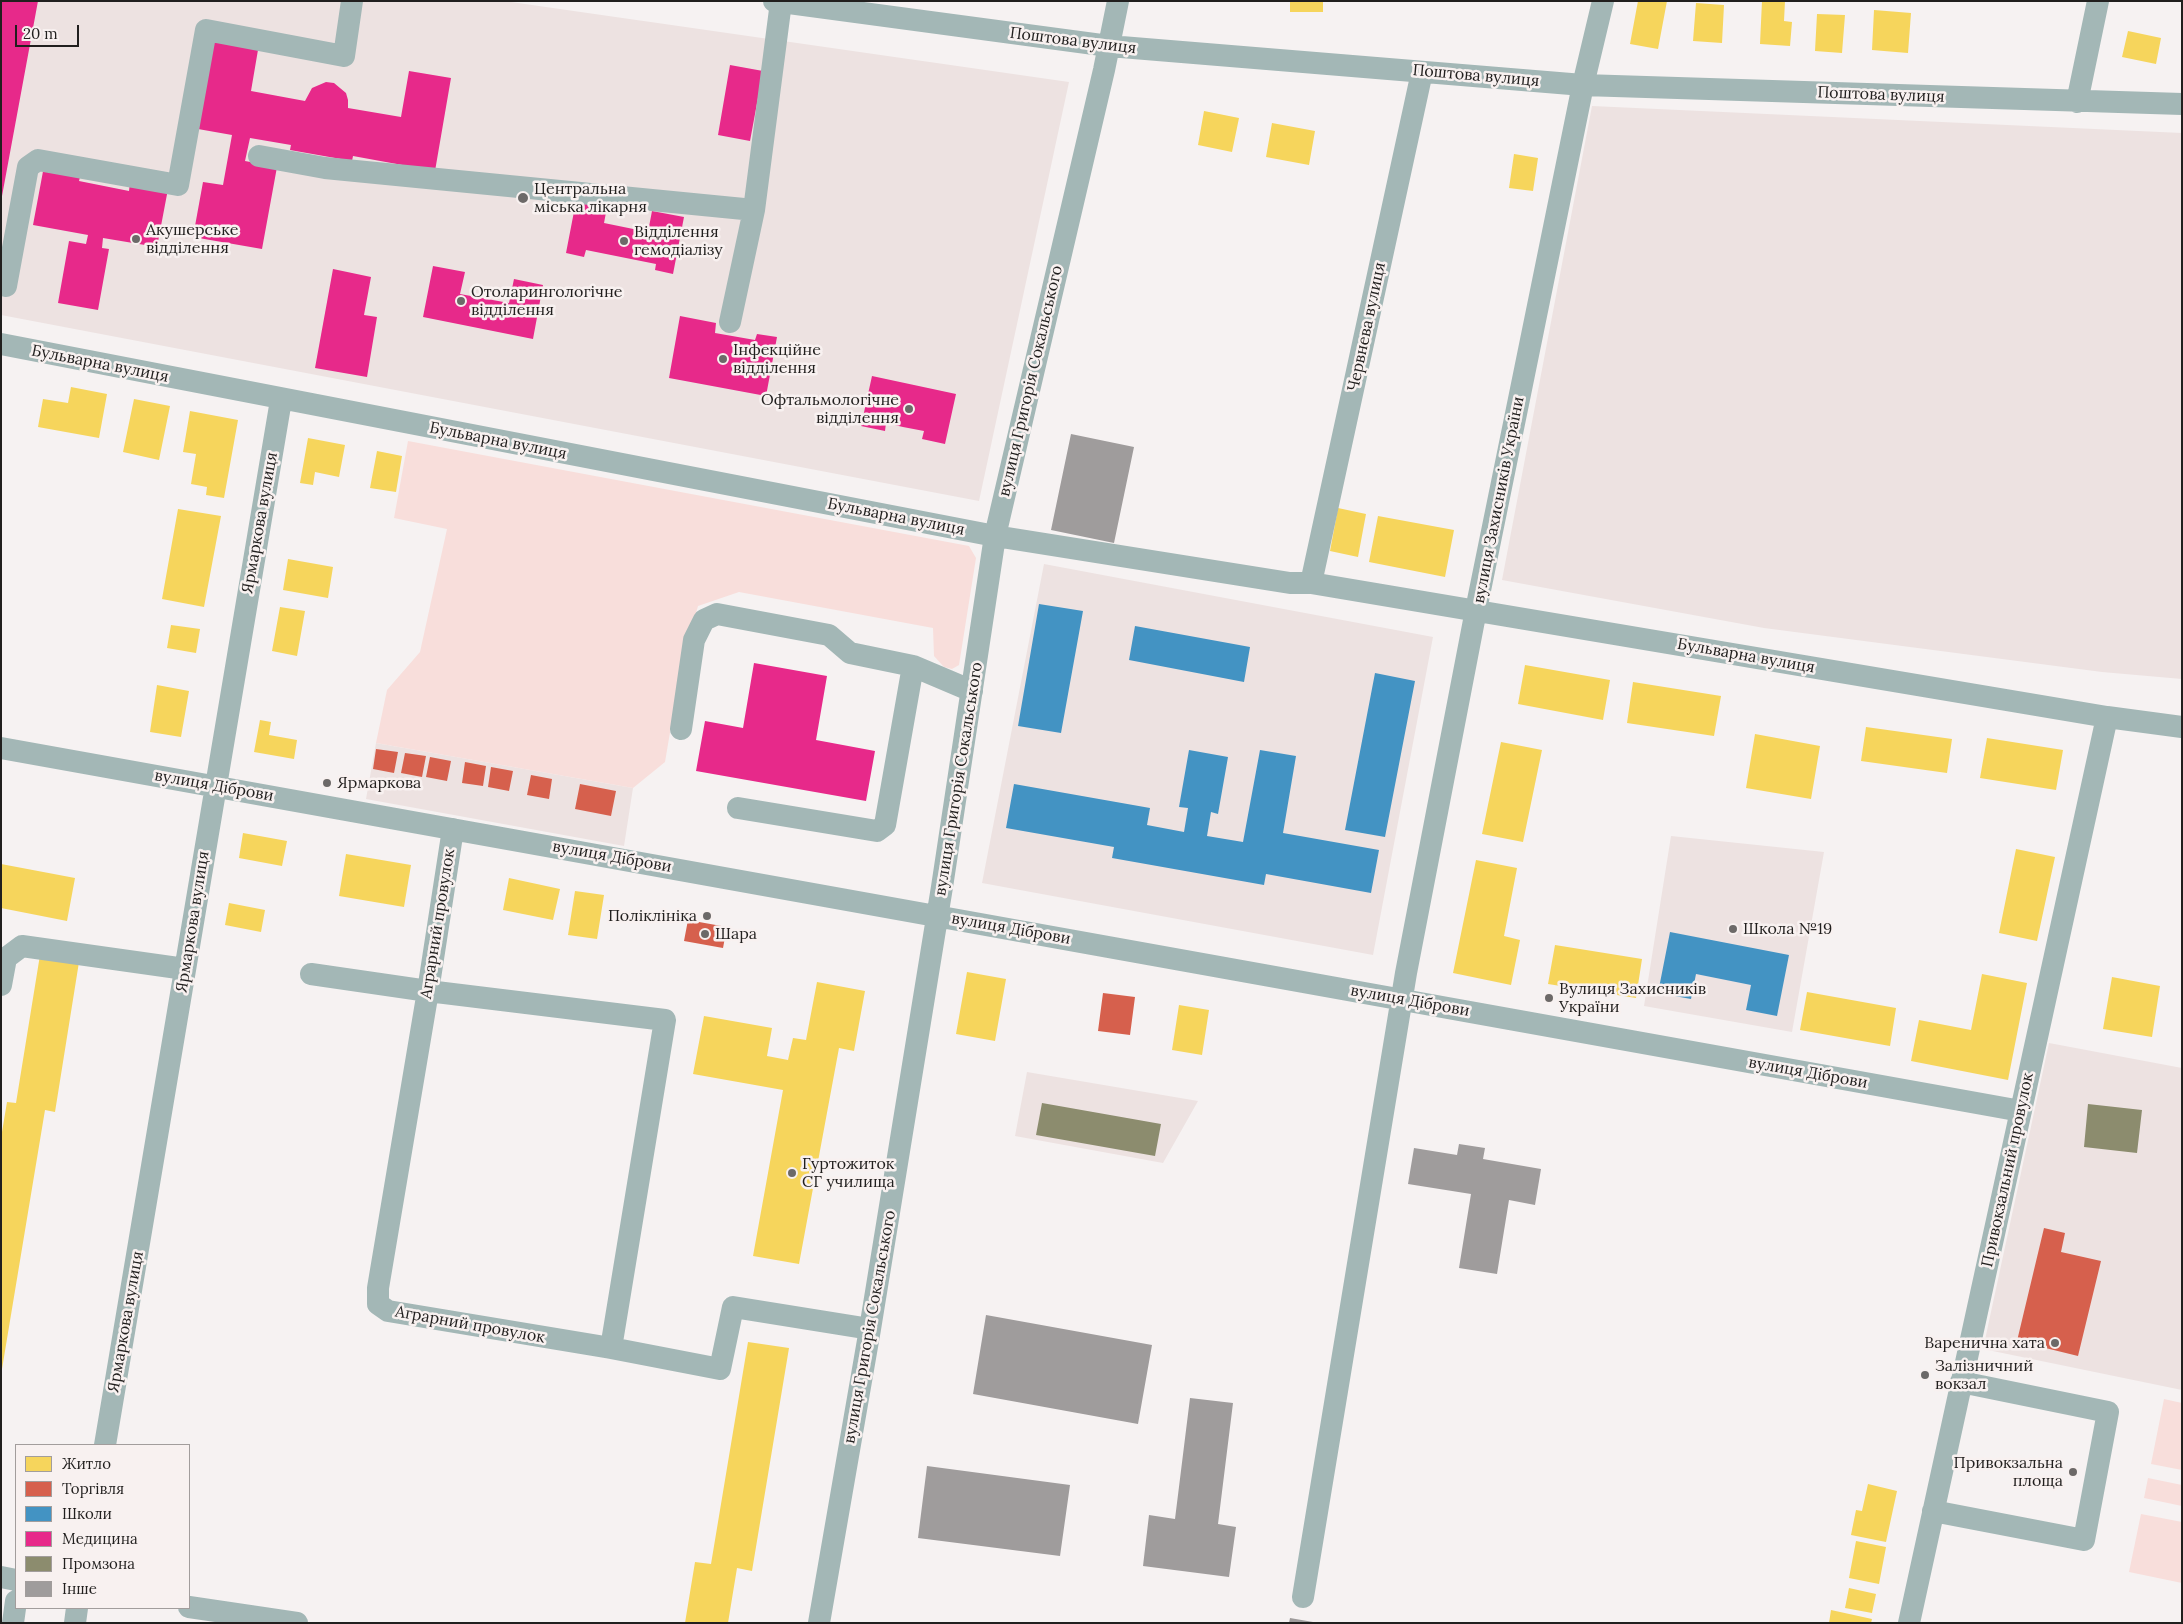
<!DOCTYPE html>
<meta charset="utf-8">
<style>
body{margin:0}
#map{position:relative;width:2183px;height:1624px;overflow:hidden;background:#f6f2f2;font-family:Lora,serif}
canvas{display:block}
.frame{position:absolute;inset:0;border:2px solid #211f1e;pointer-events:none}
.legend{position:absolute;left:15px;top:1444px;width:175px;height:165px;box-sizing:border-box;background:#f8f1f0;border:1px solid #a29d9c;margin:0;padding:6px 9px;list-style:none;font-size:15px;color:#211f1e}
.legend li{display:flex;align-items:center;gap:10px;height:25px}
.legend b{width:25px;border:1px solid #a29d9c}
.scale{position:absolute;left:15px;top:25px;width:64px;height:22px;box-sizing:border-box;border:2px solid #211f1e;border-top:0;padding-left:6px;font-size:15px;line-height:18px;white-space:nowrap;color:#211f1e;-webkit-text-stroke:4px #f8f1f0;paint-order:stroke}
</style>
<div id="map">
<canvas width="2183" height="1624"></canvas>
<div class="frame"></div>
<ul class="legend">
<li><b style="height:14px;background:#f6d55c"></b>Житло</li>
<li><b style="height:14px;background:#d6604d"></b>Торгівля</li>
<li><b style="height:14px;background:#4393c3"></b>Школи</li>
<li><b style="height:14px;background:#e7298a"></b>Медицина</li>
<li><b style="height:14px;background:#8c8c6e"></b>Промзона</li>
<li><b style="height:14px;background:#9f9c9c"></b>Інше</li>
</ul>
<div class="scale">20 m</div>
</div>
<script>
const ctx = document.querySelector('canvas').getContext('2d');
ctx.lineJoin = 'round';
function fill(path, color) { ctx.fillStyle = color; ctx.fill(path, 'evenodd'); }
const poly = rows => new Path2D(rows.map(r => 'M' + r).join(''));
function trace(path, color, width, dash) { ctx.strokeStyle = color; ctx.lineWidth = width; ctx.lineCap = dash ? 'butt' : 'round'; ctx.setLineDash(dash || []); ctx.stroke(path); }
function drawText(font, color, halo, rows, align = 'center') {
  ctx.font = font + ' Lora,serif'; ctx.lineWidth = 5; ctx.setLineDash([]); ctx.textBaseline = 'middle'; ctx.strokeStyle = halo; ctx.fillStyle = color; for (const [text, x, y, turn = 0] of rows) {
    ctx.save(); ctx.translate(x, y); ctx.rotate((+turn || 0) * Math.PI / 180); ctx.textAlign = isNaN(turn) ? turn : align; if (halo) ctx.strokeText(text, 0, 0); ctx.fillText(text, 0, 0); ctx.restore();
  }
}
const built = poly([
 [1,1,504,1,1069,82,979,501,1,315],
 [1592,106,2182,133,2182,679,2102,672,1764,628,1502,580],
 [1044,564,1433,637,1373,955,982,883],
 [376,743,633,788,624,846,366,799],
 [1671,836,1824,852,1792,1032,1644,1006],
 [2049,1043,2182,1068,2182,1390,1983,1349],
 [1027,1072,1198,1101,1163,1163,1015,1136]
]);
const green = poly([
 [408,441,969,546,976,558,959,665,952,669,944,667,934,656,933,628,739,592,698,606,682,661,665,762,633,788,376,743,387,690,420,652,447,529,394,518],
 [2164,1399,2182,1403,2182,1470,2151,1464],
 [2148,1478,2182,1485,2182,1506,2144,1498],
 [2141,1514,2182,1522,2182,1583,2129,1572]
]);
const homes = poly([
 [1290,1,1323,1,1323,12,1290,12],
 [1638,1,1667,1,1658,49,1630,44],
 [1762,1,1785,1,1784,21,1792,22,1790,46,1760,44],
 [1696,3,1724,5,1722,43,1693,41],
 [1874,10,1911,13,1908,53,1872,50],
 [1817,14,1845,15,1842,53,1815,51],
 [2128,31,2161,38,2156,64,2122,57],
 [1204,111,1239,118,1232,152,1198,145],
 [1272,123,1315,131,1309,165,1266,157],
 [1514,154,1538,158,1533,191,1509,188],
 [71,387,107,394,99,438,38,427,43,399,68,403],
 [134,399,170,406,159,460,123,452],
 [190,411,238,420,224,498,206,495,207,487,191,484,196,454,183,452],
 [308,438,345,445,339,477,315,472,313,485,300,483],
 [377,451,402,456,396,492,370,488],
 [1338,508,1366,514,1358,557,1330,551],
 [178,509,221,516,204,607,162,599],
 [1378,516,1454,530,1445,577,1369,562],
 [288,559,333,567,328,598,283,590],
 [280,607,305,611,297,656,272,651],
 [171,625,200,629,196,653,167,648],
 [1525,665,1610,680,1603,720,1518,704],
 [1633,682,1721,696,1714,736,1627,723],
 [157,685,189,691,181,737,150,732],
 [260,720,271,722,269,735,297,740,294,759,254,752],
 [1866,727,1952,739,1947,773,1861,761],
 [1755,734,1820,746,1811,799,1746,788],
 [1987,738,2063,750,2056,790,1980,778],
 [1501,742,1542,750,1523,842,1482,834],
 [243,833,287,841,282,866,239,858],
 [2016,849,2055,857,2037,941,1999,933],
 [346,854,411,865,404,907,339,896],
 [1476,860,1517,868,1504,936,1520,940,1511,985,1453,973],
 [1,864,75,878,67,921,1,908],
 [509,878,560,889,553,920,503,910],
 [575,891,604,895,597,939,568,935],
 [229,903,265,910,261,932,225,925],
 [1555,945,1642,959,1636,998,1548,984],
 [40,955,79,962,55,1112,45,1110,1,1375,1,1138,7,1102,16,1103],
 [967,972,1006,979,995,1041,956,1034],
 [1982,974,2027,983,2008,1080,1911,1061,1919,1020,1971,1030],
 [2112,977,2160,986,2152,1037,2103,1029],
 [817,982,865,991,854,1051,839,1048,799,1264,753,1256,783,1090,693,1074,704,1016,772,1028,767,1056,788,1060,793,1038,806,1040],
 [1807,992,1896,1008,1890,1046,1800,1030],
 [1179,1005,1209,1010,1202,1055,1172,1050],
 [748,1342,789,1348,752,1571,737,1568,728,1623,685,1623,695,1562,711,1564],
 [1868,1484,1897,1491,1886,1542,1851,1535,1856,1510,1862,1511],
 [1856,1541,1886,1547,1879,1584,1849,1578],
 [1849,1588,1876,1594,1872,1613,1845,1608],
 [1831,1610,1872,1619,1871,1623,1829,1623]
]);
const shops = poly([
 [376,749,398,752,394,773,373,769],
 [405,753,426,756,422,777,401,773],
 [430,757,451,761,447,781,426,777],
 [465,762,486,766,483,786,462,783],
 [491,767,513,771,509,791,488,787],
 [531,775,552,779,549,799,527,795],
 [580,784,616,791,611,816,575,809],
 [688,920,727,927,723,948,684,941],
 [1103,993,1135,997,1130,1035,1098,1031],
 [2044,1228,2065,1233,2061,1252,2101,1261,2078,1356,2017,1341]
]);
const schools = poly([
 [1039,604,1083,611,1061,733,1018,726],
 [1135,626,1250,647,1244,682,1129,660],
 [1375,673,1415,681,1385,837,1345,830],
 [1189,750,1228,757,1218,814,1211,812,1207,836,1243,842,1260,750,1296,756,1283,833,1379,850,1371,893,1266,874,1264,885,1112,858,1114,847,1006,828,1014,784,1150,808,1147,825,1184,832,1188,808,1179,807],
 [1670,932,1789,955,1777,1016,1746,1010,1751,985,1696,974,1691,999,1658,993]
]);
const health = poly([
 [1,1,38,1,2,196,1,196],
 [215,37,259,44,251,91,305,101,312,88,326,82,334,83,346,93,348,100,348,108,401,117,409,71,451,78,435,171,353,156,352,161,290,150,291,145,250,138,245,161,277,167,262,249,193,237,203,182,223,185,232,135,198,129],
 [730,65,763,71,750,141,718,135],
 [44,166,81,173,79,181,129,191,130,182,168,189,157,247,103,238,102,248,109,249,98,310,58,303,69,241,86,244,88,235,33,225],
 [577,196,608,202,604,223,648,232,652,211,684,217,673,274,655,270,656,264,586,250,584,257,566,253],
 [433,266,465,272,460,294,509,303,514,279,543,285,533,339,423,317],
 [333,269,371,277,364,315,377,317,367,377,315,368],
 [680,316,716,323,715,333,755,340,757,334,777,337,766,396,669,378],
 [872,376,956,394,945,444,922,439,924,431,903,427,886,423,885,431,861,426],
 [754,663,827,676,816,740,875,751,866,801,696,771,705,721,743,728]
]);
const industry = poly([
 [1042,1103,1161,1124,1155,1156,1036,1135],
 [2088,1104,2142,1110,2137,1153,2084,1147]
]);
const building = poly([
 [1071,434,1134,447,1114,543,1051,530],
 [1459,1144,1485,1148,1483,1159,1541,1169,1535,1205,1509,1200,1497,1274,1459,1268,1471,1194,1408,1184,1414,1148,1457,1155],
 [986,1315,1152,1345,1138,1424,973,1394],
 [1190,1398,1233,1403,1218,1524,1236,1527,1229,1577,1143,1566,1149,1515,1175,1519],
 [927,1466,1070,1485,1060,1556,918,1538],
 [1290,1618,1313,1622,1313,1623,1289,1623]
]);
const minor = poly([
 [774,1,1109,46,1583,85,2182,104],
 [2077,102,2098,1],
 [259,156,325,168,754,210],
 [6,286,28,167,38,160,178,185,206,30,344,56,352,1],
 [730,322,754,210,781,2],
 [1,344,995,536,1290,583,1311,583,2107,717,2182,727],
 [1311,583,1422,72],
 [913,666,972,691],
 [681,729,694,640,704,620,717,614,829,635,850,653,913,666,885,825,877,831,738,808],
 [1,748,2021,1111],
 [453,829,428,991,378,1288,378,1304,388,1311,611,1348,720,1369,733,1307,870,1329],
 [311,974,428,991,665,1020,611,1348],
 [1,985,6,958,22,946,185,969],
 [105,1445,281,400],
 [1933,1511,2084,1540,2108,1412,1961,1382],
 [1,1577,16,1580],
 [1303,1597,1406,973,1476,610,1583,85,1603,1],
 [189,1607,297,1623],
 [13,1623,16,1601],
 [75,1623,77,1608],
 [819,1623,870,1329,942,887,995,536,1104,70,1118,1],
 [1909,1623,2107,717]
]);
const markers = [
 [523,198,6,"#6c6968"],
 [136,239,5,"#6c6968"],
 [624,241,5,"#6c6968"],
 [461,301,5,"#6c6968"],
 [723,359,5,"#6c6968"],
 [909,409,5,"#6c6968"],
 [327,783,5,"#6c6968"],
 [707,916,5,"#6c6968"],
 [1733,929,5,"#6c6968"],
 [705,934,5,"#6c6968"],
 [1549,998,5,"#6c6968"],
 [792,1173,5,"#6c6968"],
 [2055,1343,5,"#6c6968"],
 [1925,1375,5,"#6c6968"],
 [2073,1472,5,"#6c6968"]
];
const streetNames = [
 ["Поштова вулиця",1073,41,7],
 ["Поштова вулиця",1476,76,5],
 ["Поштова вулиця",1881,95,2],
 ["Червнева вулиця",1367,327,-78],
 ["Бульварна вулиця",100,364,11],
 ["вулиця Григорія Сокальського",1031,381,-77],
 ["Бульварна вулиця",498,441,11],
 ["вулиця Захисників України",1499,500,-79],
 ["Бульварна вулиця",896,517,11],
 ["Ярмаркова вулиця",260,523,-80],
 ["Бульварна вулиця",1746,656,10],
 ["вулиця Григорія Сокальського",959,779,-81],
 ["вулиця Діброви",214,786,10],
 ["вулиця Діброви",612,857,10],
 ["Ярмаркова вулиця",193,922,-81],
 ["Аграрний провулок",438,924,-81],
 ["вулиця Діброви",1011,929,10],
 ["вулиця Діброви",1410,1001,10],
 ["вулиця Діброви",1808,1073,10],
 ["Привокзальний провулок",2008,1170,-78],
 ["Ярмаркова вулиця",126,1322,-80],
 ["Аграрний провулок",470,1325,10],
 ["вулиця Григорія Сокальського",870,1327,-80]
];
const poiNames = [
 ["Центральна",534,189],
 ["міська лікарня",534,207],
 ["Акушерське",146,230],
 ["відділення",146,248],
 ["Відділення",634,232],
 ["гемодіалізу",634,250],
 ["Отоларингологічне",471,292],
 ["відділення",471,310],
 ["Інфекційне",733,350],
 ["відділення",733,368],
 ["Офтальмологічне",899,400,"right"],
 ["відділення",899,418,"right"],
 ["Ярмаркова",337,783],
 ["Поліклініка",697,916,"right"],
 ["Школа №19",1743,929],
 ["Шара",715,934],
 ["Вулиця Захисників",1559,989],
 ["України",1559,1007],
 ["Гуртожиток",802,1164],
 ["СГ училища",802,1182],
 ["Варенична хата",2045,1343,"right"],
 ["Залізничний",1935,1366],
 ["вокзал",1935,1384],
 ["Привокзальна",2063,1463,"right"],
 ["площа",2063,1481,"right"]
];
fill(built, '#ede2e1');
fill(green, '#f8dedb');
fill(homes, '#f6d55c');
fill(shops, '#d6604d');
fill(schools, '#4393c3');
fill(health, '#e7298a');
fill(industry, '#8c8c6e');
fill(building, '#9f9c9c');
trace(minor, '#a3b7b6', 22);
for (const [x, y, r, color] of markers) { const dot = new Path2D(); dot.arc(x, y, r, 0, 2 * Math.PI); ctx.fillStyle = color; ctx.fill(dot); trace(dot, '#f8f1f0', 2); }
drawText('16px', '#211f1e', '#f8f1f0', streetNames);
drawText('16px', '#211f1e', '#f8f1f0', poiNames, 'left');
</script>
